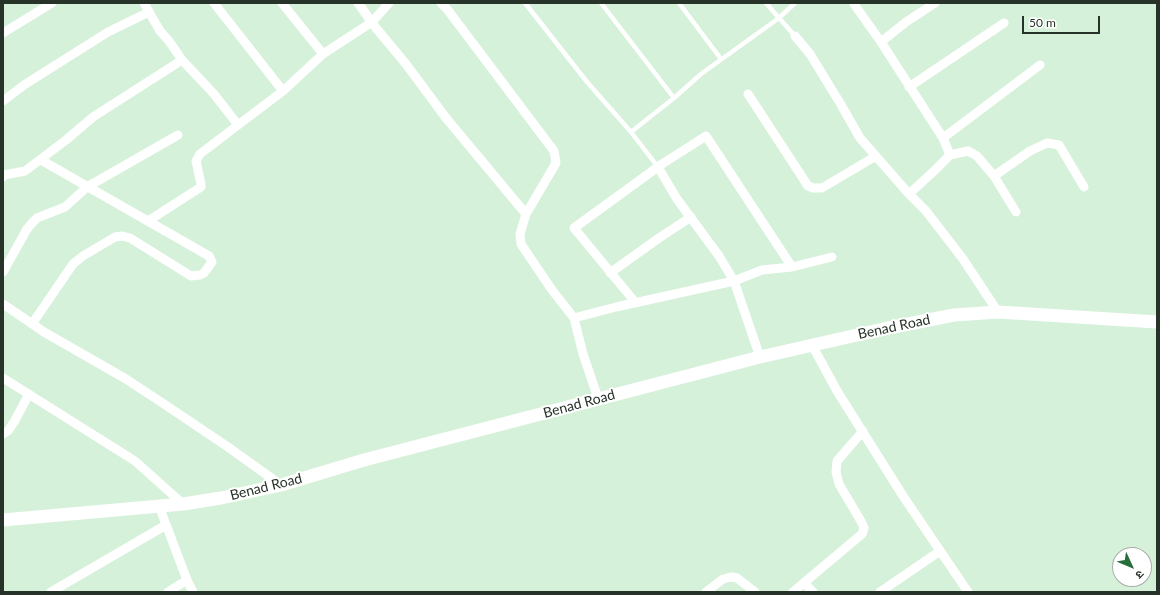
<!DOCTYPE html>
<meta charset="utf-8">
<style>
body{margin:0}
#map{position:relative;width:1160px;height:595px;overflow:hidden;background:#d6f1da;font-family:Lato,"Noto Sans Devanagari",sans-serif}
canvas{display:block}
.frame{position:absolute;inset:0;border:4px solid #273229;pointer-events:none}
.north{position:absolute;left:1112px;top:547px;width:40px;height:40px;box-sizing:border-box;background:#fff;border:1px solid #a9ada9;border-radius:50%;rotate:134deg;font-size:11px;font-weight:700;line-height:16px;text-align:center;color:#273229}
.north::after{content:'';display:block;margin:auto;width:14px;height:18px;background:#276e3a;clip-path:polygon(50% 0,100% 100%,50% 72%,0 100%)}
.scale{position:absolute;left:1022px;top:16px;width:78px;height:18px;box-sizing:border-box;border:2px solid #273229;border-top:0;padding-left:5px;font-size:12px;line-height:14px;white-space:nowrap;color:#273229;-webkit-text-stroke:3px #fff;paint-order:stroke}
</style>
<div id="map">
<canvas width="1160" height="595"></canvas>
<div class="frame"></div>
<div class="north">उ</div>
<div class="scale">50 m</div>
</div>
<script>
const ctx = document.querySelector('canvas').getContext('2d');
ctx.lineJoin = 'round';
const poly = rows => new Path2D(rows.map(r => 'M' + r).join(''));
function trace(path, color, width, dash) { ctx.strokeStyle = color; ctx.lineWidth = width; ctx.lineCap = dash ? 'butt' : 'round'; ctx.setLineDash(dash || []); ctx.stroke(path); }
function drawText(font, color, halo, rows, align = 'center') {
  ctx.font = font + ' Lato,sans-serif'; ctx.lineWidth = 4; ctx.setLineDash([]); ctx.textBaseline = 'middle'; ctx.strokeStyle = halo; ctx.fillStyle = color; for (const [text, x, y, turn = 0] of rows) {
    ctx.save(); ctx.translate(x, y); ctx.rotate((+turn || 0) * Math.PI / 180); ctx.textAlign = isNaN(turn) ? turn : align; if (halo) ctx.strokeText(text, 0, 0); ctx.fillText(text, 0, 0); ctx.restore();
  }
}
const service = poly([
 [525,3,587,82,631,132,658,167],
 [601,3,674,98],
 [679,3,721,59],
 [766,3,779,18,795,3],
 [631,132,674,98,701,74,779,18,795,36]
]);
const minor = poly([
 [144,3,160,31,169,41,182,60,214,94,238,125,283,91,323,54,372,22,389,3],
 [214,3,283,91],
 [282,3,323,54],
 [358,3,376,28,406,64,446,118,526,214,520,234,521,244,552,290,574,318],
 [441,3,447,9,554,151,556,163,526,214],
 [854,4,881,42,943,138,950,155,934,171,909,194,926,211,963,259,998,312],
 [3,33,52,3],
 [795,36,810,54,840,103,860,138,909,194],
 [881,42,906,22,935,3],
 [909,87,1004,23],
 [748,94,808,186,813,188,822,188,876,156],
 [3,101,24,85,108,32,149,12],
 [943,138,1040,65],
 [950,155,968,151,977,156,994,176,1016,212],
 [994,176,1030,151,1047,143,1059,145,1084,187],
 [3,177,4,175,25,171,66,140,93,117,182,60],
 [148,221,201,187,201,184,196,161,200,154,238,125],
 [3,272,27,229,33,222,37,218,65,207,87,187,178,135],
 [610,273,659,238,691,217],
 [635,302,574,228,662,164,706,136,792,267],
 [3,304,44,332,126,379,167,406,228,447,281,485],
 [32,324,73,264,83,256,115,237,122,236,130,238,191,276,200,275,204,273,212,262,209,256,41,160],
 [812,345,837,391,903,496,968,592],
 [760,357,734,281,762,270,792,267,832,257],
 [3,378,135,461,183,504],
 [598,398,583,354,574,318,616,307,734,281,719,256,677,199,658,167],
 [3,434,8,431,14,422,29,394],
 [159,506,187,580,193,592],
 [804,583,813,592],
 [51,592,166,525],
 [168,592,187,580],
 [706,592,723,579,731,577,737,578,755,592],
 [793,592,862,534,864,528,862,523,839,484,836,472,837,461,863,431],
 [880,592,940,551]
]);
const secondary = poly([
 [3,520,183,504,221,498,281,485,364,460,760,357,888,328,954,315,998,312,1157,322]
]);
const streetNames = [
 ["Benad Road",894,327,-12],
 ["Benad Road",579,404,-15],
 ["Benad Road",266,487,-14]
];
trace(service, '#fff', 4.5);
trace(minor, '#fff', 9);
trace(secondary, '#fff', 13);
drawText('14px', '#273229', '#fff', streetNames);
</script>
